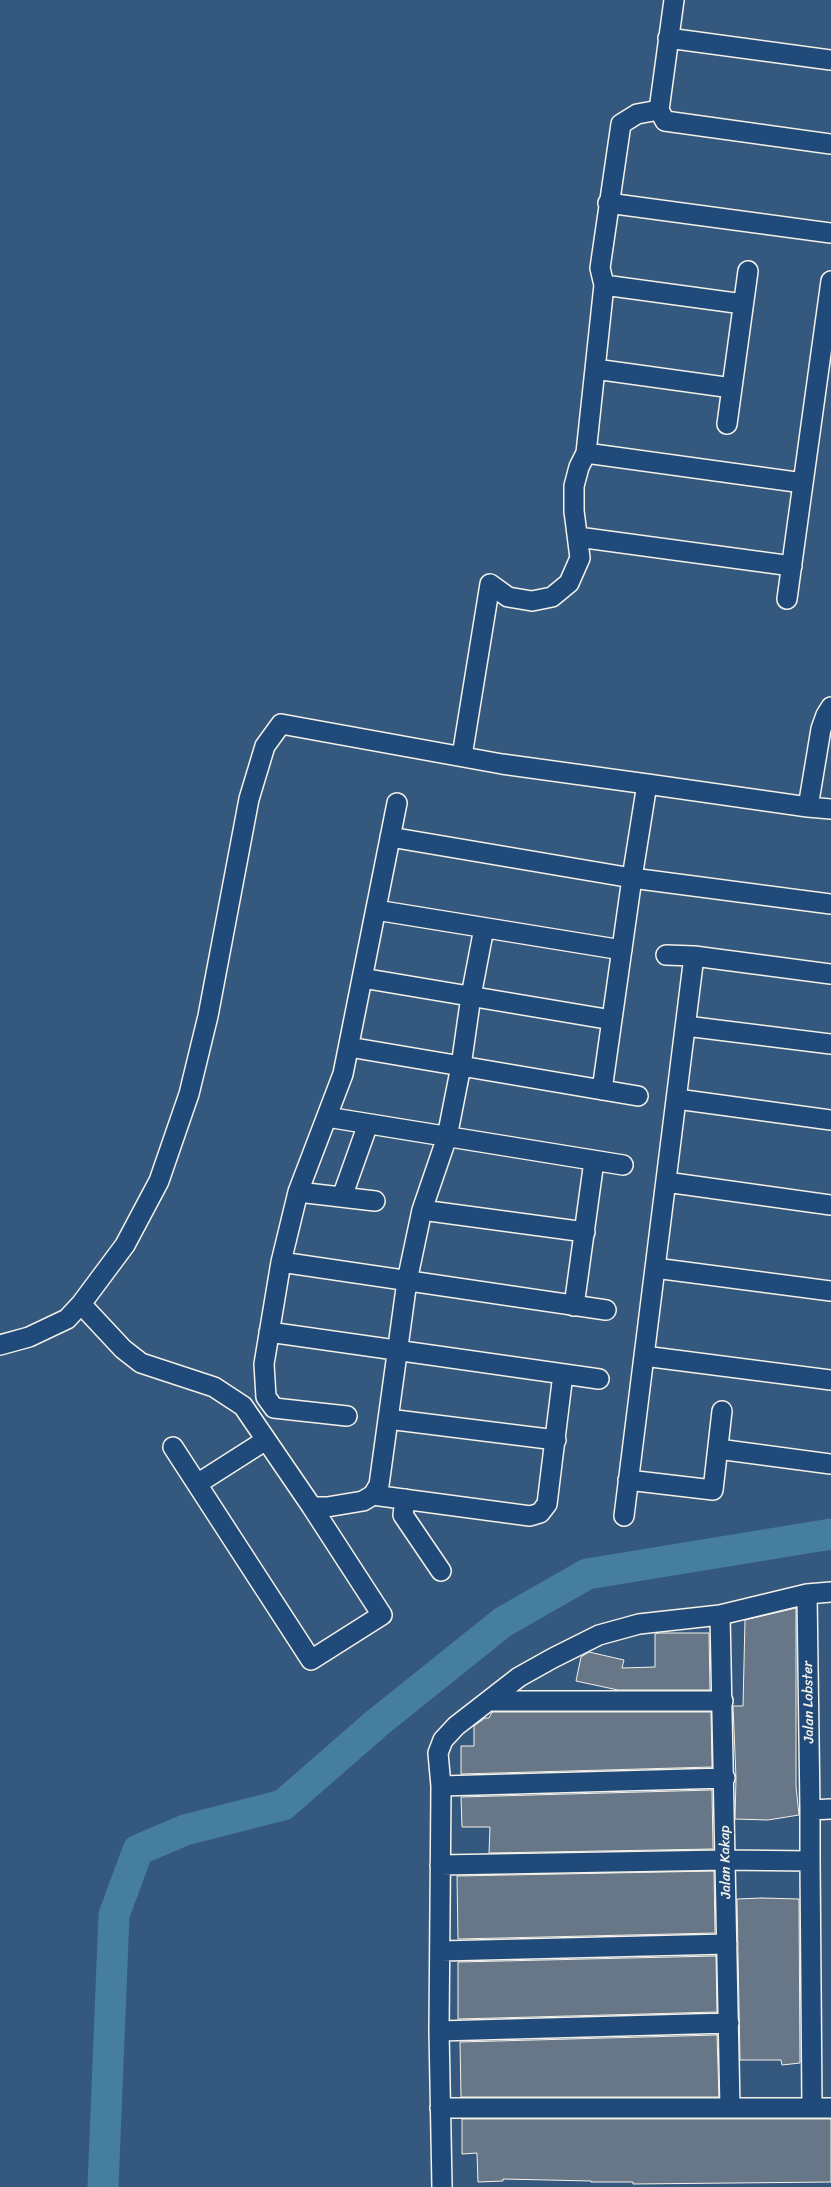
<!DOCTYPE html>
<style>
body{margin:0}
canvas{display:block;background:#35587e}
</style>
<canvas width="831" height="2187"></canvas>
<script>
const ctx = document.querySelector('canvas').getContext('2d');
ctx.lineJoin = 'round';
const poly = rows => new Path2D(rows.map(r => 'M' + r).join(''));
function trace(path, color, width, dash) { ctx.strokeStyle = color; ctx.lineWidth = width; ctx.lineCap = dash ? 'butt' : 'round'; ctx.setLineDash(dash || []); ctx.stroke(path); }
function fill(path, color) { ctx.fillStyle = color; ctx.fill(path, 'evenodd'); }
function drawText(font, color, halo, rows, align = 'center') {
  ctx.font = font + ' Sriracha,sans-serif'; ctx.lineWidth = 4.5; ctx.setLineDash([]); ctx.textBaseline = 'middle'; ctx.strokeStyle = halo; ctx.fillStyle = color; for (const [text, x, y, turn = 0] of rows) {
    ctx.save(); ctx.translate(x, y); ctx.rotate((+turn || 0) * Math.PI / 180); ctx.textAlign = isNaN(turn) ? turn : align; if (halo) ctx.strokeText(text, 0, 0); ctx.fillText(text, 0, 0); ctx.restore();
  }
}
const river = poly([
 [103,2187,114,1915,138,1850,185,1830,283,1805,377,1723,503,1622,587,1574,831,1534]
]);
const building = poly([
 [796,1608,796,1786,799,1815,768,1820,735,1819,736,1778,733,1706,743,1706,745,1620,796,1608],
 [658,1633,709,1633,710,1690,618,1690,576,1681,581,1657,589,1652,624,1660,622,1668,655,1667,655,1634,658,1633],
 [492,1712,711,1712,712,1767,461,1774,461,1746,474,1746,474,1726,485,1718,489,1718,492,1712],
 [712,1790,713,1849,489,1853,490,1827,462,1827,461,1797,712,1790],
 [714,1871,715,1933,458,1939,457,1876,714,1871],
 [762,1898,799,1899,800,2063,782,2065,781,2060,740,2060,737,1899,762,1898],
 [716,1956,717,2012,458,2019,458,1962,716,1956],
 [717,2035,719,2097,461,2097,460,2042,717,2035],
 [462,2119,831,2119,831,2182,633,2184,633,2182,591,2182,591,2181,503,2179,503,2181,478,2182,477,2153,462,2154,462,2119]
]);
const minor = poly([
 [674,0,659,110,665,121,831,144],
 [668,38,831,60],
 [608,203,831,233],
 [604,285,743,304],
 [595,369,732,388],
 [727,424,748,271],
 [586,453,803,483],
 [578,537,792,566],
 [787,599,831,281],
 [462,756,490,584,508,597,532,601,552,597,569,583,580,558,574,511,574,486,579,467,586,453,604,285,600,268,621,124,637,114,659,110],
 [808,807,831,809],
 [390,837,632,878,831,904],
 [376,910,622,950],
 [666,955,694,956,831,974],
 [362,978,612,1020],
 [686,1026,831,1044],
 [349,1047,638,1096],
 [602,1090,632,878,647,784,808,807,821,729,826,715,831,707],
 [677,1099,831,1120],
 [327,1117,623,1165],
 [666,1182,831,1205],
 [298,1192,375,1201],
 [342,1197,368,1124],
 [422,1210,585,1232],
 [281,1262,606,1310],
 [655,1268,831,1291],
 [81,1304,125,1245,159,1181,189,1094,208,1016,249,799,265,746,281,724,502,764,647,784],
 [574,1306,594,1161],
 [269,1332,599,1379],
 [0,1345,29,1337,67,1319,81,1304,123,1349,141,1363,214,1387,243,1406,312,1507,327,1507,363,1501,373,1495,379,1485,407,1281,422,1210,447,1137,461,1066,471,996,484,928],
 [644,1356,831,1380],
 [347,1416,274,1408,266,1397,264,1364,281,1262,298,1192,343,1074,397,803],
 [388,1419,556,1440],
 [173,1447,311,1660,382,1615,312,1507],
 [718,1449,831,1464],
 [628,1480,713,1490,722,1411],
 [197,1484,266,1440],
 [373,1495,530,1516,540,1513,547,1504,563,1374],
 [405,1499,403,1515,441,1571],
 [624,1516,694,956],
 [807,1594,810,1810],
 [720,1615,730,2108],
 [488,1701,723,1701],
 [441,1786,725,1778],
 [831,1809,810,1810,810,1861,812,2108,831,2108],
 [440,1865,725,1860,810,1861],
 [441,1951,727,1944],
 [439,2031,729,2023],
 [440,2108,812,2108],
 [442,2187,439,2031,441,1786,438,1753,443,1740,456,1726,519,1677,553,1658,599,1635,639,1624,720,1615,807,1594,831,1592]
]);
const streetNames = [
 ["Jalan Lobster",809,1702,-91],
 ["Jalan Kakap",726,1862,-91]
];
trace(river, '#467e9f', 31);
fill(building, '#687787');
trace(building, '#f4f1e8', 1);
trace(minor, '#f4f1e8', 22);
trace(minor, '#1f4a7a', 19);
drawText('14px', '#f4f1e8', '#1f4a7a', streetNames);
</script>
